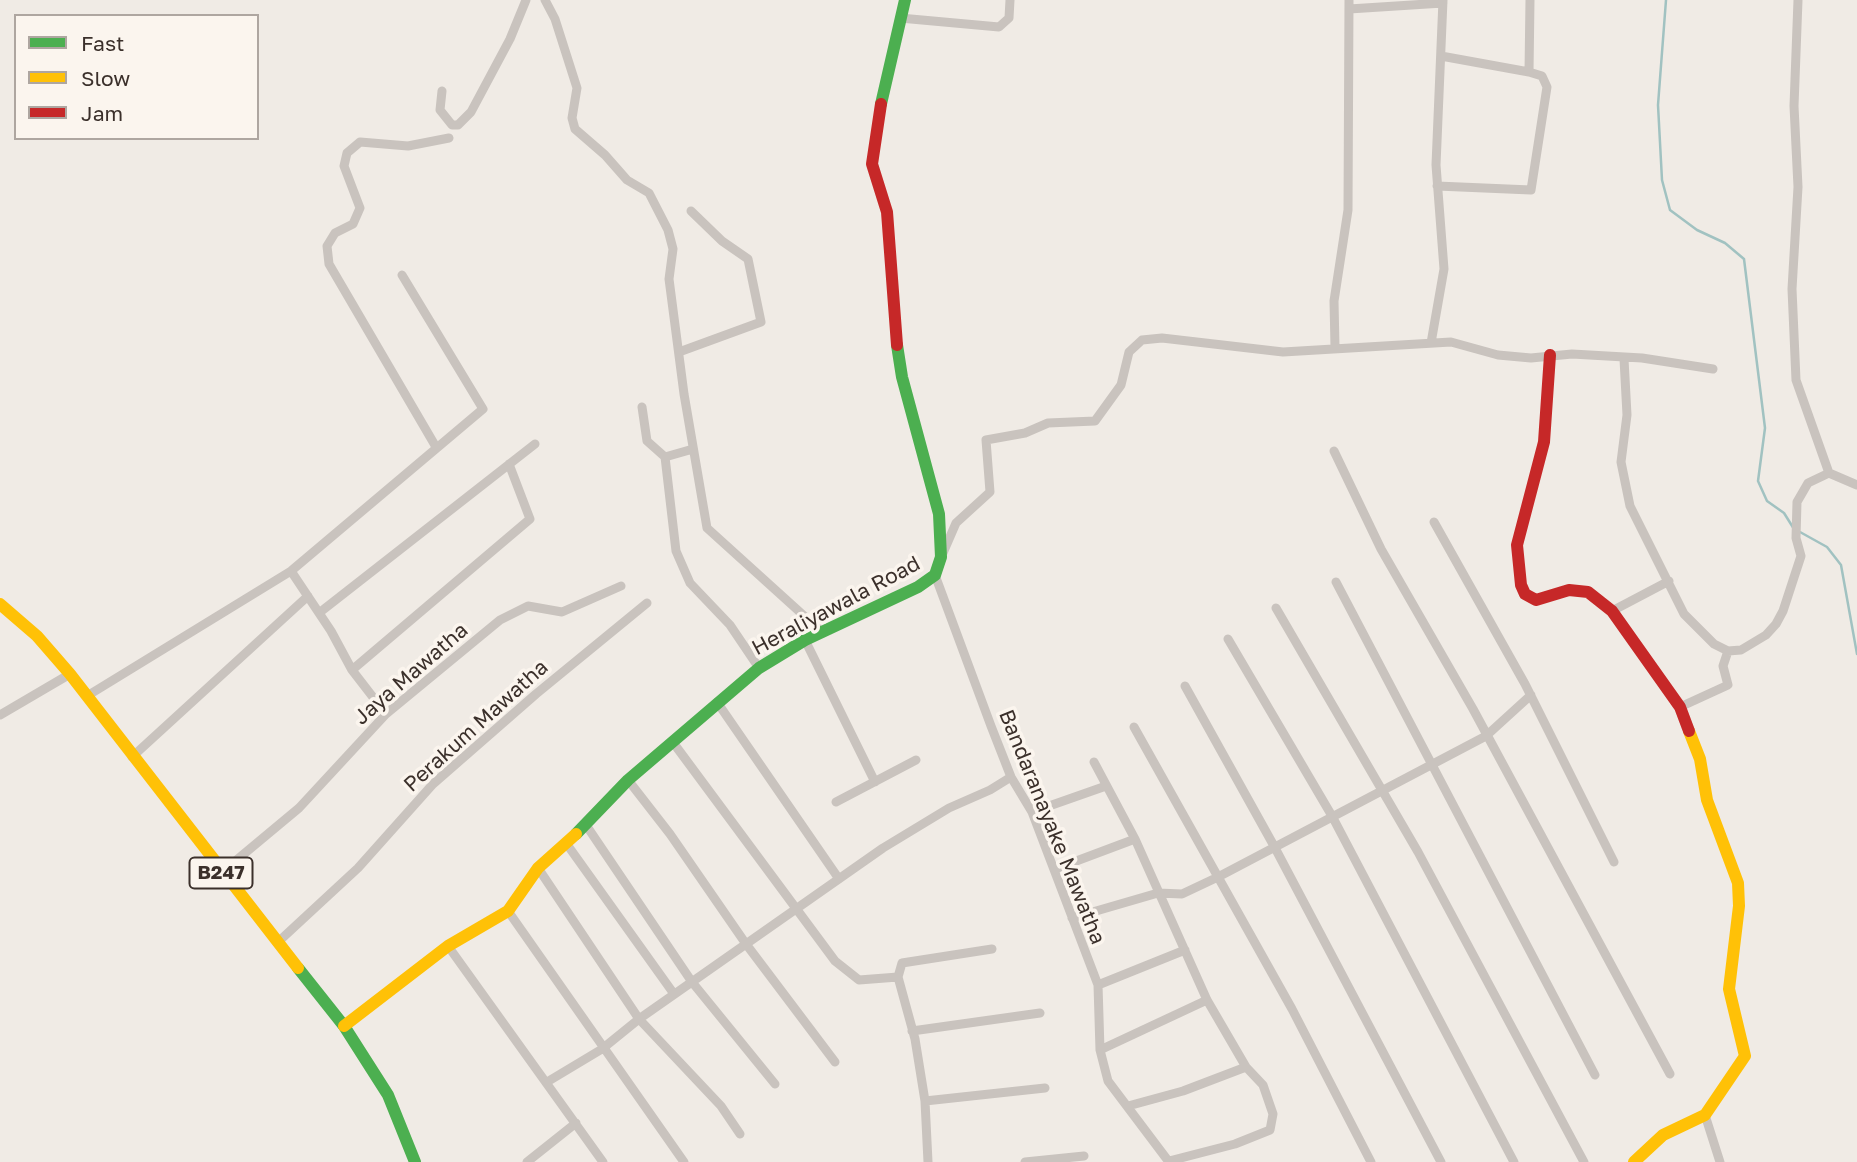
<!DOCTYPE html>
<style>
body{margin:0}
#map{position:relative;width:1857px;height:1162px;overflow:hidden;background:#f0ebe5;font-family:"Golos Text",sans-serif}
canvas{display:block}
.legend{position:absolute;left:14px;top:14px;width:245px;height:126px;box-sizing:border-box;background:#fbf5ee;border:2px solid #aea6a0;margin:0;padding:9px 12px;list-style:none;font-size:21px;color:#3b302b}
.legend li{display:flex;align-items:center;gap:14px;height:35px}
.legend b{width:35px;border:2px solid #aea6a0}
</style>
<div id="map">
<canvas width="1857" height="1162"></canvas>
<ul class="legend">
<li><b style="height:9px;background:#4caf50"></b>Fast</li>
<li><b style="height:9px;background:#ffc107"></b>Slow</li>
<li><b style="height:9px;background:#c62828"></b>Jam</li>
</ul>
</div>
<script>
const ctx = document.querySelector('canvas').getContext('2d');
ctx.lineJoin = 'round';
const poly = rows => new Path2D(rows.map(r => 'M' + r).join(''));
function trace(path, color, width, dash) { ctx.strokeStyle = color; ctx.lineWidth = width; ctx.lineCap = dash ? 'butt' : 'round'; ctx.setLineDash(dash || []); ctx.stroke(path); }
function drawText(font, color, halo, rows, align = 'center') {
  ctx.font = font + ' "Golos Text",sans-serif'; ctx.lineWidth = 7; ctx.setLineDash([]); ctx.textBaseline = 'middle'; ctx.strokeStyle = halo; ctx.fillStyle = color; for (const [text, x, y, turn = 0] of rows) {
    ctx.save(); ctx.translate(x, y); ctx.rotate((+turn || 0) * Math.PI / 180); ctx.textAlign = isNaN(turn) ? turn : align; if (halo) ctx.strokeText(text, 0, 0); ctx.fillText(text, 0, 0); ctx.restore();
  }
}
const stream = poly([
 [1666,0,1658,105,1662,180,1670,210,1697,230,1725,243,1744,259,1765,428,1758,481,1767,501,1784,513,1794,529],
 [1800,532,1827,547,1841,565,1857,654]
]);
const street = poly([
 [545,0,555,19,577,88,572,118,575,129,605,155,627,180,649,193,668,230,673,249,669,279,684,394,707,528,823,633],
 [1798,0,1794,106,1798,187,1792,289,1796,380,1829,473],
 [1349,9,1443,3],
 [900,18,999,27,1009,18,1010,0],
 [1441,56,1529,72],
 [442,91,440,110,452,125,458,125,471,112,510,39,526,0],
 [1437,186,1531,190,1547,87,1542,76,1529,72,1530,0],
 [1431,343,1444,269,1436,165,1443,0],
 [1335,347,1334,301,1348,210,1349,0],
 [679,352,761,322,748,259,722,241,691,211],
 [1624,359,1627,415,1621,462,1630,506,1684,614,1714,644,1728,651,1741,650,1766,635,1776,624,1783,611,1801,556,1796,538,1797,502,1808,483,1829,473],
 [642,407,647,441,665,457,676,551,690,583,730,625,759,668],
 [436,447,329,264,327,246,335,233,353,224,360,208,344,166,347,153,360,142,408,146,449,138],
 [1334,451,1381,549,1473,709,1670,1074],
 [665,457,693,449],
 [1829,473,1857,485],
 [1434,522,1525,684,1614,862],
 [943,553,956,523,990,492,986,440,1025,433,1048,423,1095,421,1121,385,1129,352,1142,340,1162,338,1283,352,1451,342,1498,355,1531,358,1572,354,1642,358,1713,369],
 [291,571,331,631,352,670],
 [935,575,991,726,1011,777,1032,812,1098,985,1100,1050,1108,1081,1169,1162],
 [1336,582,1595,1075],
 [1276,608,1418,852,1584,1162],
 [1612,611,1669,581],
 [319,613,535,444],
 [1228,639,1332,816,1514,1162],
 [805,640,875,782],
 [1185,686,1274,846,1441,1162],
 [87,696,291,571,483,409,402,275],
 [717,702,839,879],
 [1680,707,1728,685,1723,666,1728,651],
 [386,714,352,670,530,519,509,464],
 [0,715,70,674],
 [1134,727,1292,1009,1371,1162],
 [672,741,835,961,859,980,898,977],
 [132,757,308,596],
 [1094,762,1135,839,1207,1000,1246,1067,1263,1085,1273,1114,1270,1130,1235,1144,1169,1161],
 [628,780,670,834,746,944,835,1062],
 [836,802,916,760],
 [1032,812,1106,786],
 [586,825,692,982,775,1084],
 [566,843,674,994],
 [538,868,639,1019,721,1106,740,1134],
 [1055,869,1135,839],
 [221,873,299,808,386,714,500,620,528,606,562,612,621,586],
 [508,911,684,1162],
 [1072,918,1158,893,1182,894,1218,877,1486,736,1531,695],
 [277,943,358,868,433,784,536,694,647,603],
 [448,946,603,1162],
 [1098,985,1185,950],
 [912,1031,1040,1013],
 [1100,1050,1207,1000],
 [547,1082,602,1049,639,1019,883,848,949,808,990,790,1011,777],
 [925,1101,1045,1088],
 [1128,1106,1183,1091,1246,1067],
 [1705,1115,1720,1162],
 [527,1162,576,1123],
 [928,1162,925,1101,915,1039,898,977,902,963,992,949],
 [1025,1162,1084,1156]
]);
const fast = poly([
 [881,104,905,0],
 [576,834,628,780,759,668,805,640,918,587,935,575,941,557,939,514,902,377,897,345],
 [298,968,344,1026,388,1095,415,1162]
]);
const slow = poly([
 [0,604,37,636,70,674,298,968],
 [344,1026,448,946,508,911,538,868,576,834],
 [1634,1162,1663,1135,1705,1115,1745,1056,1729,989,1739,906,1738,883,1707,800,1700,759,1689,731]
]);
const jam = poly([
 [881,104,872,164,887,212,897,345],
 [1550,355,1544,442,1517,545,1521,585,1525,594,1536,600,1569,590,1588,592,1612,611,1680,707,1689,731]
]);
const shields = [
 [221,873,63]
];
const shieldNames = [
 ["B247",221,873]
];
const streetNames = [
 ["Heraliyawala Road",836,606,-28],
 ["Jaya Mawatha",411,674,-41],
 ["Perakum Mawatha",476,726,-42],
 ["Bandaranayake Mawatha",1052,827,68]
];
trace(stream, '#a1c2c1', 2.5);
trace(street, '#c9c3be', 9);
trace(fast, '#4caf50', 12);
trace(slow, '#ffc107', 12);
trace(jam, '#c62828', 12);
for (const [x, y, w] of shields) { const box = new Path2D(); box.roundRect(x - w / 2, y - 15.5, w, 31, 5); ctx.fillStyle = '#fbf5ee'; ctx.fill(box); trace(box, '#3b302b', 2); }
drawText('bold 19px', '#3b302b', null, shieldNames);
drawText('21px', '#3b302b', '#fbf5ee', streetNames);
</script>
